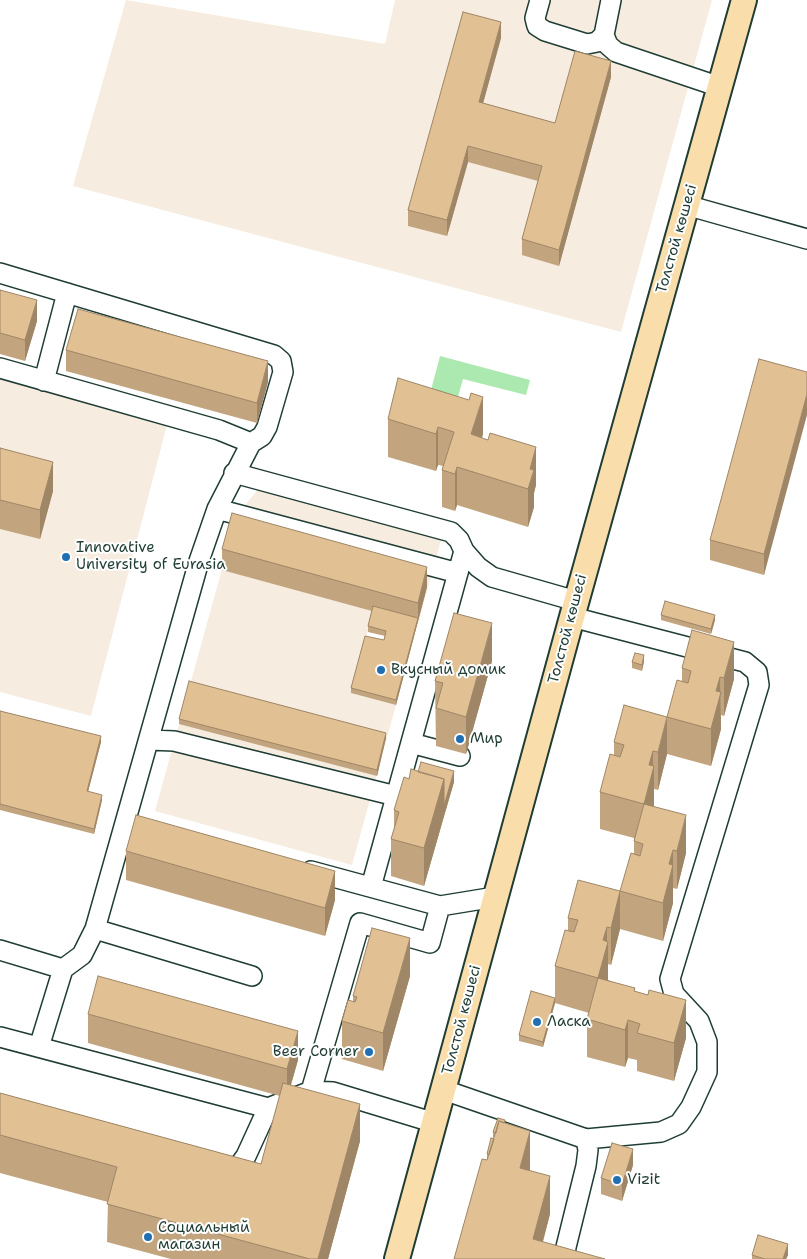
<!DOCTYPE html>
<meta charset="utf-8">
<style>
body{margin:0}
canvas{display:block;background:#fff}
</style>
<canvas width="807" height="1259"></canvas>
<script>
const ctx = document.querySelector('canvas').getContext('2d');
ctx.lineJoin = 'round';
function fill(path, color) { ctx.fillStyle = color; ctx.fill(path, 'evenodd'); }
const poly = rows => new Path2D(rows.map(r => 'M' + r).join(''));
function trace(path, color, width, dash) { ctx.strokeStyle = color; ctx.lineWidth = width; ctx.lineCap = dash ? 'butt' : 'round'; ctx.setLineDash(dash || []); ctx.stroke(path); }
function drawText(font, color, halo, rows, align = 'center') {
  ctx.font = font + ' "Shantell Sans",sans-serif'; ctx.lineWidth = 4; ctx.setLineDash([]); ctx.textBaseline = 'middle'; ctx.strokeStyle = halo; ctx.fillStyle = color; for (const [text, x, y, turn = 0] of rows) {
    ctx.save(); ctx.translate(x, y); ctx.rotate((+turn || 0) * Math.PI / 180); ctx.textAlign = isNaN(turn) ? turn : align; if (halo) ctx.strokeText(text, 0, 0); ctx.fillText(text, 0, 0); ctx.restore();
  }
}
const built = poly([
 [126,0,385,44,395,0,712,0,621,332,73,186],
 [0,378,168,421,91,716,0,692],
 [259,488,441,540,418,624,373,612,365,641,351,693,396,705,352,865,155,811,237,515]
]);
const green = poly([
 [440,356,530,380,526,395,463,379,458,397,431,390]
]);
const minor = poly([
 [540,0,535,18,537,26,545,31,587,44,597,42,604,35],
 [611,0,604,35,608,45,616,52,720,87],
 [686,205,807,239],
 [0,273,274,355,281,361,283,372,267,427,262,436,251,443],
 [0,368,219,430,251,443,217,509,199,561,95,929,82,955,63,969,39,1047],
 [44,381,67,293],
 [234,473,451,532,459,540,464,551,478,567,492,577,576,601],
 [217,509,458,573],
 [572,617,745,662,757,672,759,685,670,979,674,994,699,1021,707,1042,707,1072,691,1107,679,1124,661,1132,586,1139],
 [150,740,174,741,396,796],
 [411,743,460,756],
 [311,871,440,906,495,897],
 [371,887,464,551],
 [95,929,252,976],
 [0,950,63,969],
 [0,1037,268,1108],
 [444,1090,586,1139,588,1150,586,1166,566,1247,565,1256,568,1259],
 [311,1091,360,923,430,943,440,906],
 [224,1171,238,1167,246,1156,268,1108,311,1091,333,1092,435,1123]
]);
const major = poly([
 [397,1259,572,617,744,0]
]);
const wall = poly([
 [501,38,483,103,555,123,611,77,559,266,522,255,522,239,538,181,468,162,447,236,408,226,408,210],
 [0,290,37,321,25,361,0,354],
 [66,350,268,382,257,423,66,371],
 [807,372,764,575,710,560,710,540],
 [388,419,483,434,482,438,536,485,534,493,534,507,528,527,457,505,455,511,442,507,442,470,443,466,438,465,436,471,388,457],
 [0,448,53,491,40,539,0,529],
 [222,549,427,587,396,705,351,693,351,688,384,640,385,636,368,632,368,626,372,611,222,570],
 [661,615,715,620,711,634,661,620],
 [492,661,466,754,436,746,435,681],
 [644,661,642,671,632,668,632,662],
 [682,668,734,679,724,716,721,715,721,729,711,766,667,754,667,717,682,681],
 [0,711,101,742,88,791,102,800,94,834,0,810],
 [179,719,386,738,377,776,179,724],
 [614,742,667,754,658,790,654,789,654,806,686,853,677,889,673,888,673,903,663,941,620,929,611,965,608,964,608,980,635,991,686,1038,674,1081,637,1071,637,1060,628,1058,625,1067,587,1057,587,1019,589,1013,555,1003,543,1047,519,1041,519,1035,555,998,555,966,568,931,568,918,620,891,634,854,634,838,600,829,600,792,614,755],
 [409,779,454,782,424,886,391,876,391,839,394,830,394,810],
 [126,851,335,900,325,936,126,880],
 [410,976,383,1071,342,1059,342,1021,353,1002,353,996],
 [88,1014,298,1060,291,1085,360,1141,328,1259,171,1259,107,1242,108,1202,0,1173,0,1093,261,1164,280,1096,88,1043],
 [505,1123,530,1168,530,1171,550,1214,543,1242,454,1259,487,1160,487,1154,494,1138,493,1137,493,1132],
 [633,1165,622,1201,601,1194,601,1178],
 [752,1255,788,1255,786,1259,752,1259]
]);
const shadedWall = poly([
 [501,22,501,38,479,118,479,102],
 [611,61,611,77,559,266,559,250],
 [468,146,468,162,447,236,447,220],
 [37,300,37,321,25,361,25,340],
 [268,361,268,382,257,423,257,403],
 [807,394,807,415,764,575,764,554],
 [483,397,483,434,471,472,471,434],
 [438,427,438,465,436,471,436,434],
 [536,447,536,485,534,493,534,507,528,527,528,489,530,469],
 [53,462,53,491,40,539,40,510],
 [457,467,457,505,455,511,455,474],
 [427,567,427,587,396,705,396,700,418,618,418,603],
 [715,615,715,620,711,634,711,629],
 [492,623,492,661,466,754,466,717],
 [734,642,734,679,724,716,724,678],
 [644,655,644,661,642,671,642,665],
 [720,677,721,729,711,766,711,729,716,691],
 [667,717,667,754,658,790,658,752],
 [386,733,386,738,377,776,377,770],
 [101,736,101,742,87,796,87,791],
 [653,751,653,772,654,766,654,804,644,841,644,804,649,765],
 [454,771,454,782,444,816,444,806],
 [444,779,444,816,424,886,424,848],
 [102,795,102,800,94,834,94,829],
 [686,815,686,853,677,889,677,851],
 [673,850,673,903,663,941,663,903,669,864],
 [335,871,335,900,325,936,325,908],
 [620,891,620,929,611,965,611,928],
 [607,927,607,947,608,942,608,979,598,1015,598,978,603,940],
 [410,938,410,976,383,1071,383,1033],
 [555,998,555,1003,543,1047,543,1042],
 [686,1000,686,1038,674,1081,674,1043],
 [628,1020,628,1058,625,1067,625,1030],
 [298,1031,298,1060,287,1098,287,1069],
 [360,1104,360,1141,328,1259,318,1259],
 [530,1131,530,1168,520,1206,520,1168],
 [633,1149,633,1165,622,1201,622,1185],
 [550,1176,550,1214,538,1259,533,1239],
 [788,1244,788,1255,786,1259,783,1259]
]);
const building = poly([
 [463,12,501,22,479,102,555,123,575,51,611,61,559,250,522,239,542,166,468,146,447,220,408,210,463,12],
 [0,290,37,300,25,340,0,333,0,290],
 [78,309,268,361,257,403,66,350,78,309],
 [759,359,807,372,807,394,764,554,710,540,759,359],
 [398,378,469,400,471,393,483,397,471,434,488,440,490,433,536,447,530,469,534,470,528,489,457,467,455,474,442,470,454,432,438,427,436,434,388,419,398,378],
 [0,448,53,462,40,510,0,500,0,448],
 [232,513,427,567,418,603,222,549,232,513],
 [665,601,715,615,711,629,661,615,665,601],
 [373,606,418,618,396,700,351,688,365,636,384,640,386,631,368,626,373,606],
 [454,613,492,623,466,717,436,708,443,683,435,681,454,613],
 [692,630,734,642,724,678,720,677,716,691,721,692,711,729,667,717,677,680,688,683,691,671,682,668,692,630],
 [635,653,644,655,642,665,632,662,635,653],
 [189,681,386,733,377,770,179,719,189,681],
 [624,705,667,717,658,752,653,751,649,765,654,766,644,804,600,792,610,754,620,757,624,745,614,742,624,705],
 [0,711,101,736,87,791,102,795,94,829,0,804,0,711],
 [421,762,454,771,444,806,444,779,418,772,421,762],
 [411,769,444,779,424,848,391,839,399,812,394,810,404,777,409,779,411,769],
 [644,804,686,815,677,851,673,850,669,864,673,865,663,903,620,891,611,928,607,927,603,940,608,942,598,978,555,966,565,930,574,932,578,920,568,918,578,880,620,891,631,853,640,856,643,844,634,841,644,804],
 [136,815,335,871,325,908,126,851,136,815],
 [372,928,410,938,383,1033,342,1021,348,1000,355,1002,357,997,353,996,372,928],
 [98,976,298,1031,287,1069,88,1014,98,976],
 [598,978,635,988,634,991,648,995,649,990,686,1000,674,1043,637,1033,640,1024,628,1020,625,1030,587,1019,598,978],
 [531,991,555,998,543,1042,519,1035,531,991],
 [283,1083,360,1104,318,1259,310,1259,107,1204,117,1167,0,1135,0,1093,261,1164,283,1083],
 [498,1118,505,1120,504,1123,499,1121,496,1133,493,1132,498,1118],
 [499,1121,530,1131,520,1168,550,1176,533,1239,605,1259,454,1259,482,1159,487,1160,499,1121],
 [491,1138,494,1139,489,1155,487,1154,491,1138],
 [612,1143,633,1149,622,1185,601,1178,612,1143],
 [758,1235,788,1244,783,1259,765,1259,752,1255,758,1235]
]);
const markers = [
 [66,557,5,"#1f6fb2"],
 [381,670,5,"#1f6fb2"],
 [460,739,5,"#1f6fb2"],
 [537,1022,5,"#1f6fb2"],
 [369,1052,5,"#1f6fb2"],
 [617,1180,5,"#1f6fb2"],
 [148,1237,5,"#1f6fb2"]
];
const streetNames = [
 ["Толстой көшесі",677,239,-74],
 ["Толстой көшесі",568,629,-75],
 ["Толстой көшесі",462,1020,-75]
];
const poiNames = [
 ["Innovative",76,548],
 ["University of Eurasia",76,565],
 ["Вкусный домик",391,670],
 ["Мир",470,739],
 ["Ласка",547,1022],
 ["Beer Corner",359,1052,"right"],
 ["Vizit",627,1180],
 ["Социальный",158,1228],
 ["магазин",158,1245]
];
fill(built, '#f6ecdf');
fill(green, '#abe9b0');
trace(minor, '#1f3d34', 22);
trace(major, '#1f3d34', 28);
trace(minor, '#fff', 19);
trace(major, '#f9deab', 24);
fill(wall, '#c2a57e');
fill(shadedWall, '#9e8667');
fill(building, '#e1c093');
trace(building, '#9e8667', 1);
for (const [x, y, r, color] of markers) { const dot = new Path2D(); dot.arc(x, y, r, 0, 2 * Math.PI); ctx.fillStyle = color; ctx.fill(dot); trace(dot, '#fff', 2); }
drawText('15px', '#1f3d34', '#fff', streetNames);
drawText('15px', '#1f3d34', '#fff', poiNames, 'left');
</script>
